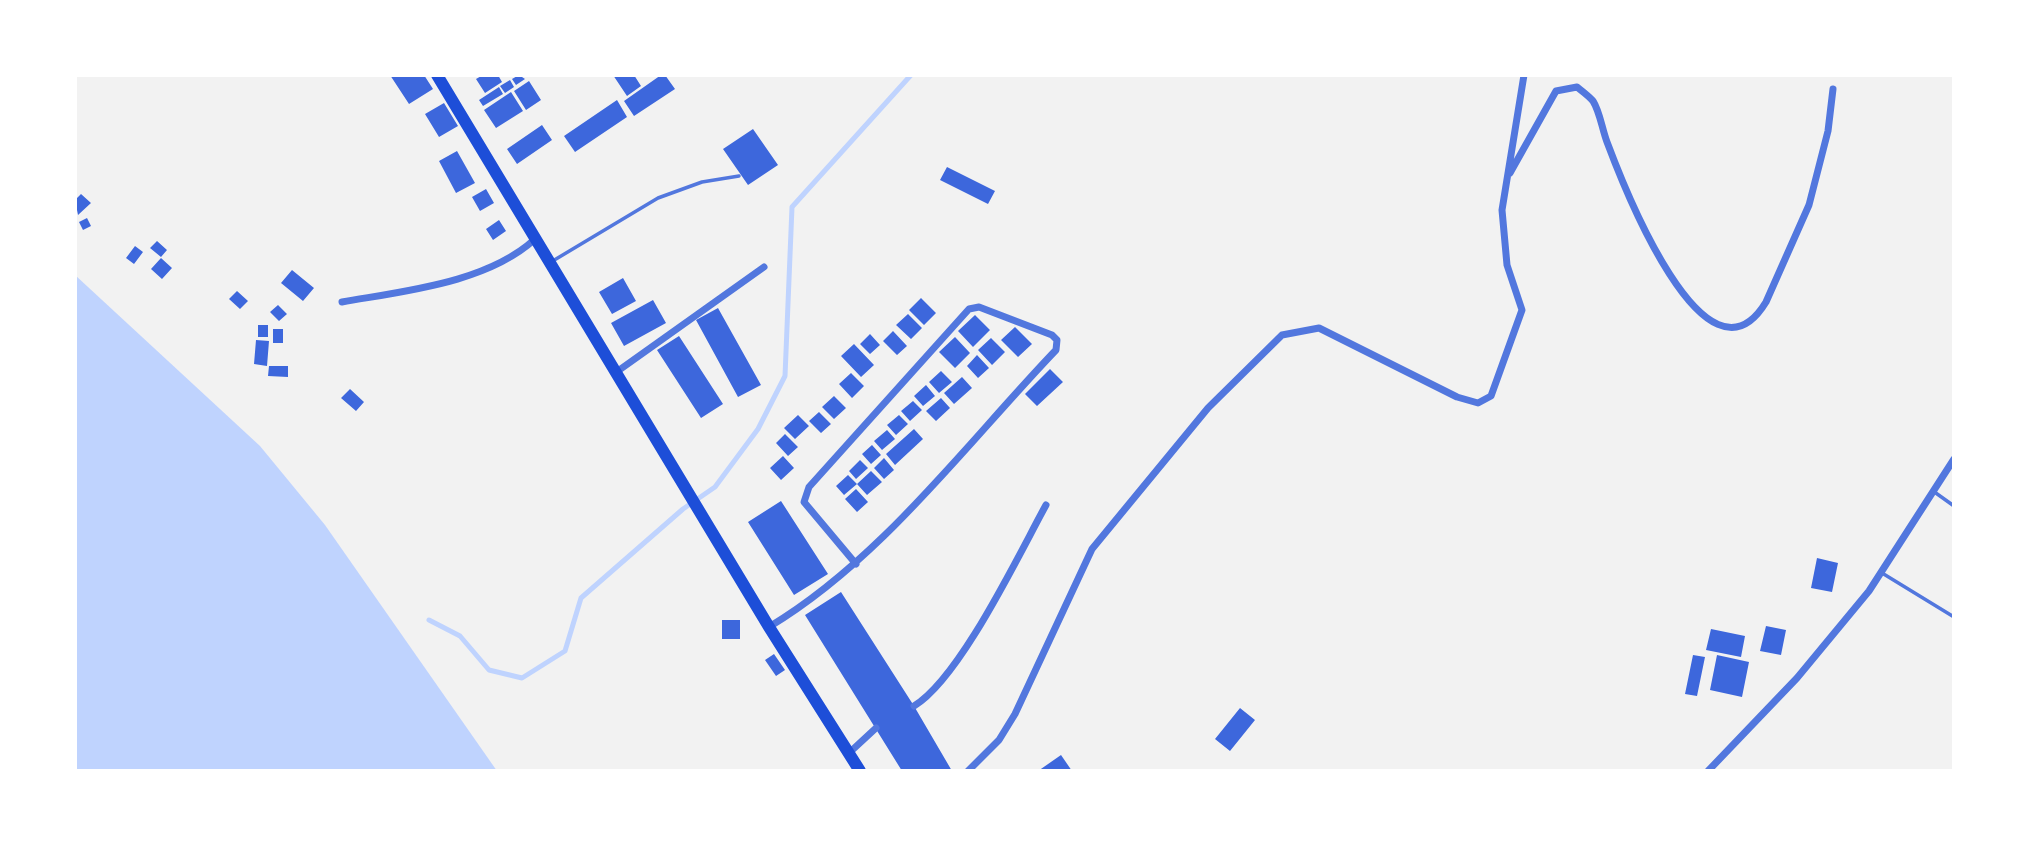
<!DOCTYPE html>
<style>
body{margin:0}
#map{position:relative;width:2029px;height:846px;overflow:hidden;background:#f2f2f2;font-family:Montserrat,sans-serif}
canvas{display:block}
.frame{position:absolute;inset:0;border:77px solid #fff;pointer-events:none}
</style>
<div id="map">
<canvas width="2029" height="846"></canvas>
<div class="frame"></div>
</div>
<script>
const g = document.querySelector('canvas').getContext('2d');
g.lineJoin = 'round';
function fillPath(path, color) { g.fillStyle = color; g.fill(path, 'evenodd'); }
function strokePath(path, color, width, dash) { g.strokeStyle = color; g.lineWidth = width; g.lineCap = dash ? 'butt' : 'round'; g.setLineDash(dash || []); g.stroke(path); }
fillPath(new Path2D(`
 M75 275 260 446 325 525 497 771H75Z`), '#bfd3fe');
strokePath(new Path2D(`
 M429 620 460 636 489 670 522 678 565 651 581 598 683 509 715 487 758 429 785 376 792 207 911 75`), '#bfd3fe', 5);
fillPath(new Path2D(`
 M390 75H424L433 89 409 104Z
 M483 75H498L502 82 485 93 476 79Z
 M519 75 525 79 516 85 512 79Z
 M613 75H634L641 86 627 96Z
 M661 75H665L675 89 634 116 624 101Z
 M510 80 514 87 505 93 500 86Z
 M529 81 541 100 526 110 514 91Z
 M499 87 503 94 483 106 479 100Z
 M511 92 523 111 496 128 484 110Z
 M617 100 627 117 575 152 564 136Z
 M444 103 458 126 439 137 425 114Z
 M542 125 552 140 517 164 507 149Z
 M753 129 778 165 748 185 723 149Z
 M457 151 475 183 456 193 439 161Z
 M947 167 995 191 988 204 940 180Z
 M486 189 494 203 480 211 472 197Z
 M81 194 91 203 78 215 75 200Z
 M87 218 91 226 83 230 79 222Z
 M499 220 506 231 493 240 486 229Z
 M157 241 167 250 161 257 150 248Z
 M135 246 143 252 134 264 126 258Z
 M161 258 172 268 162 279 151 269Z
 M292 270 314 288 303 301 281 283Z
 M623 278 636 301 612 314 599 292Z
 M237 291 248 301 240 309 229 299Z
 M921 298 936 313 924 325 909 310Z
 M653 300 666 323 624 346 611 323Z
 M278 305 287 314 279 321 270 312Z
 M718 308 761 385 738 397 696 320Z
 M908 314 922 328 911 339 896 325Z
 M975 315 990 330 973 347 958 331Z
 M258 325H268V337H258Z
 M1015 327 1032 344 1018 357 1001 340Z
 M273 329H283V343H273Z
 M893 331 907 346 897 355 883 341Z
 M870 334 880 345 870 354 860 344Z
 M679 336 723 404 701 418 657 350Z
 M955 337 970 353 955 368 939 352Z
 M991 338 1005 352 992 365 978 350Z
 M256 340 269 341 267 366 254 364Z
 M854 344 874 365 861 377 841 356Z
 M977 355 989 368 978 378 967 366Z
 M269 366H288V377L268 376Z
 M1050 369 1063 382 1037 406 1025 394Z
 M941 371 952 382 939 393 929 382Z
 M851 373 864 386 852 398 839 384Z
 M962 377 972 388 954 404 944 393Z
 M926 385 935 396 923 406 914 396Z
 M350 389 364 402 356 411 341 398Z
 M834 396 846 408 834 419 822 407Z
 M941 398 950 408 936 421 926 411Z
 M913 401 922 410 910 421 901 411Z
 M819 412 831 424 821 433 809 421Z
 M798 415 809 426 795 439 784 428Z
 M899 415 908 424 896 435 887 425Z
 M914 429 923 439 895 465 886 454Z
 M887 430 895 439 882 450 874 441Z
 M785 434 798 447 788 456 776 443Z
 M872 445 881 455 871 464 862 454Z
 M783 456 794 468 781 480 770 468Z
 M884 458 894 470 884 479 874 468Z
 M860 460 868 468 856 479 849 471Z
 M871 471 882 482 867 495 857 484Z
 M848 475 857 484 844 495 836 486Z
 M856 489 868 502 857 512 845 499Z
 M781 501 828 574 794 595 748 522Z
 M1817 558 1838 563 1832 592 1811 588Z
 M841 592 914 706 952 771H902L805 615Z
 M722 620H740V639H722Z
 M1766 626 1786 630 1781 655 1760 651Z
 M1711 629 1745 636 1741 657 1706 650Z
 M774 654 785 670 776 676 765 660Z
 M1693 655 1705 657 1697 696 1685 694Z
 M1717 655 1749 662 1742 697 1710 690Z
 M1240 708 1255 720 1230 751 1215 739Z
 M1061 755 1072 771H1038Z`), '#3d67dc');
strokePath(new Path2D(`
 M551 262 658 198 702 182 739 176
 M1933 491 1954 506
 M1882 573 1954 617`), '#5277de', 3.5);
strokePath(new Path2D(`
 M1510 173 1556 91 1577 87C1582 91 1589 96 1593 101 1600 112 1602 129 1607 142 1622 182 1706 401 1766 302L1809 205 1828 131 1833 89
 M342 302C404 291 487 283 535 239
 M615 373 764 267
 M769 627C881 560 966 444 1056 350L1057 340 1052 335 979 307 969 309 809 487 804 502 856 564
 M914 706C960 678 1018 556 1046 505
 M849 753 876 728
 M968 771 999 740 1015 714 1092 549 1208 408 1282 335 1319 328 1457 397 1478 403 1491 396 1522 310 1507 265 1502 210 1524 75
 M1708 771 1797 678 1869 591 1954 459`), '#5277de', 7);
strokePath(new Path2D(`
 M437 75 769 627 860 771`), '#1d4ed8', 12);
</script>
